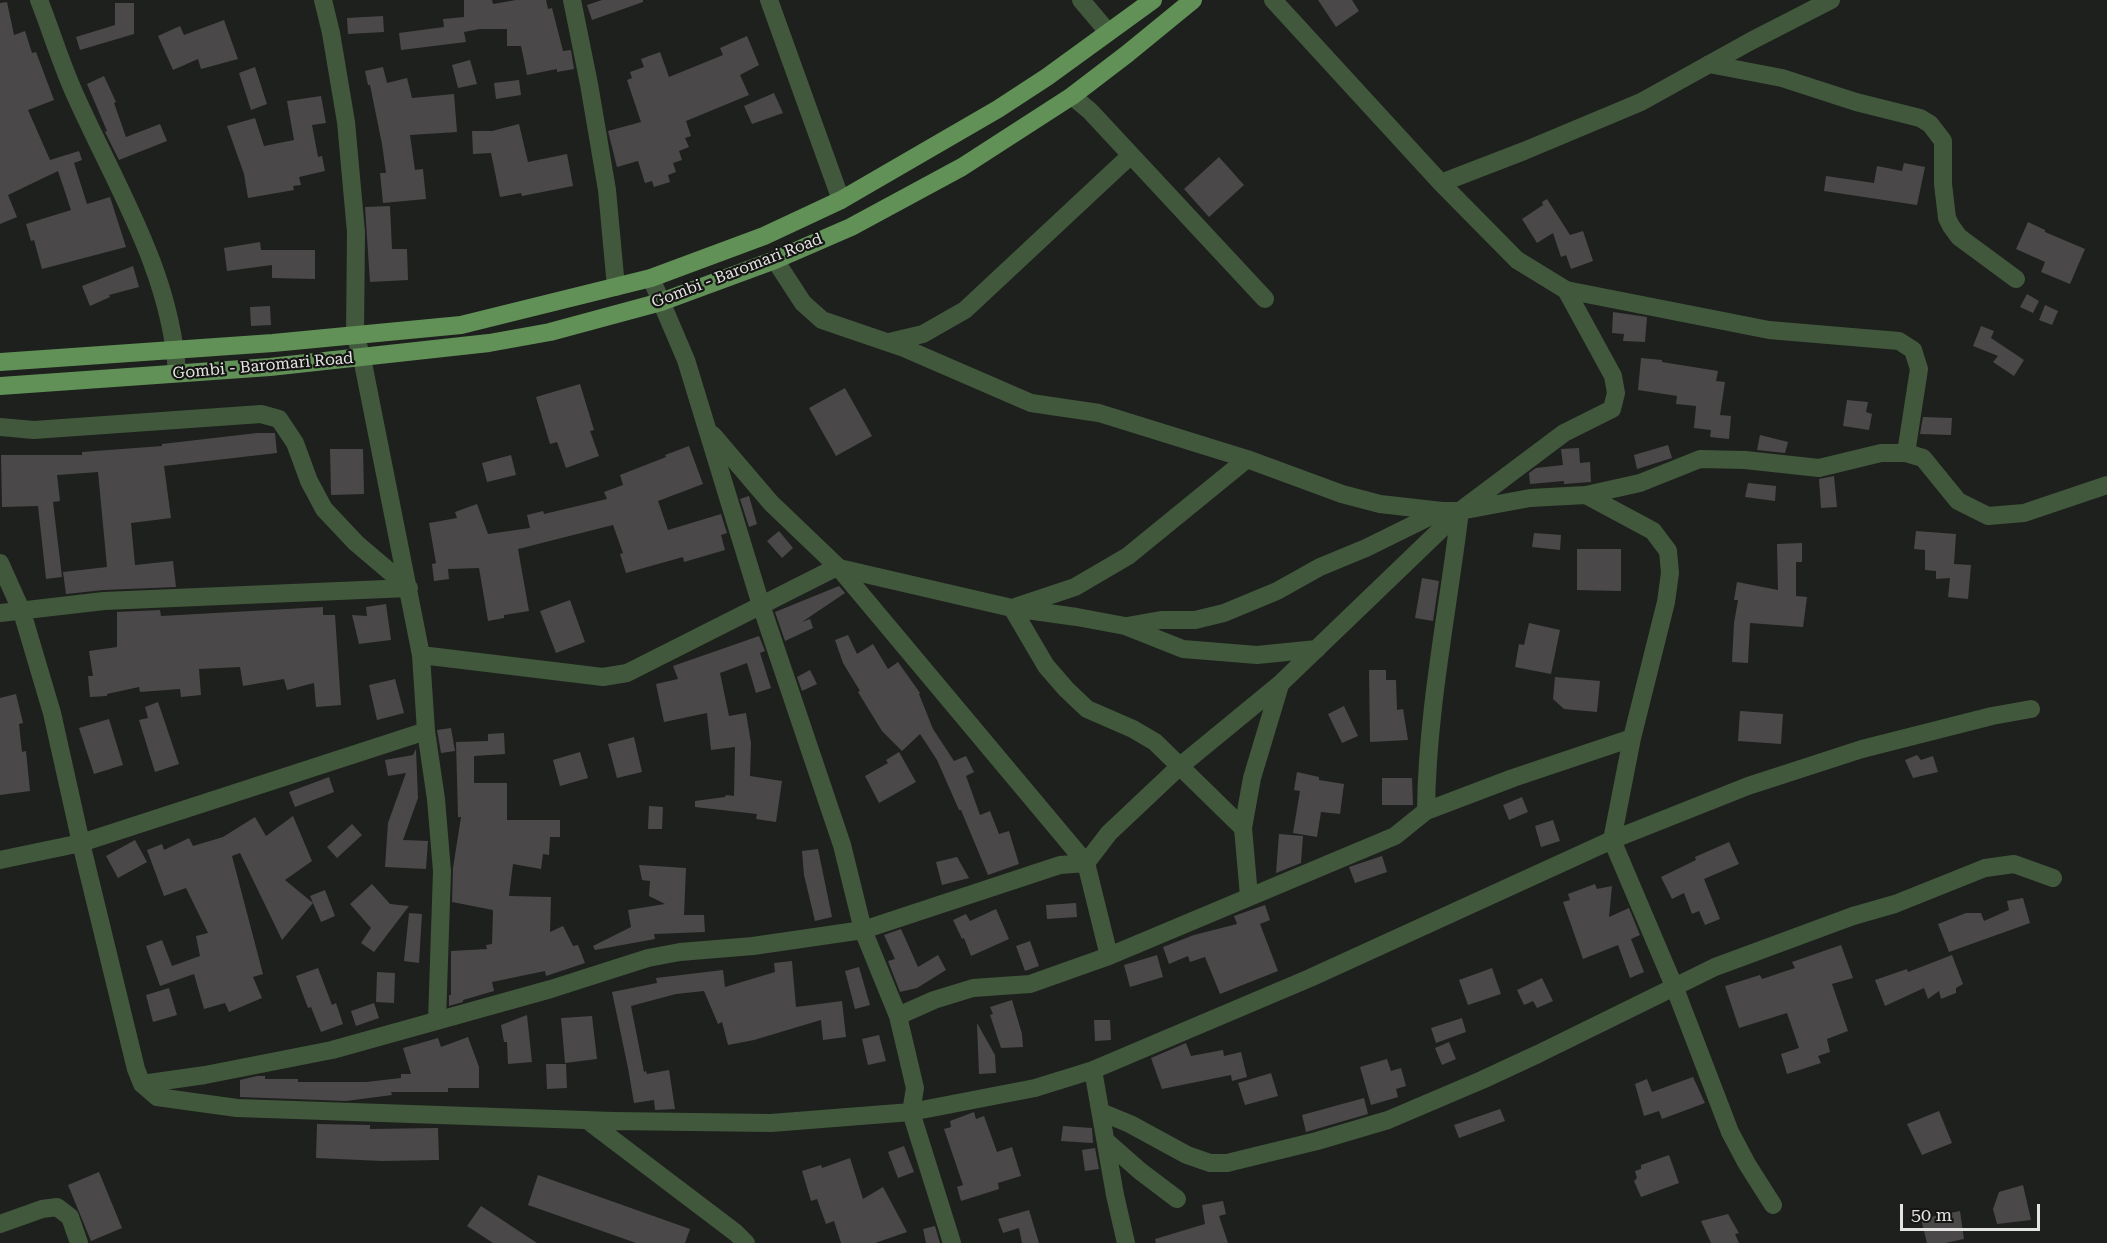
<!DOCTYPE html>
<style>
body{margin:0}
#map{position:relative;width:2107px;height:1243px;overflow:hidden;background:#1e201d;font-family:"Roboto Serif",serif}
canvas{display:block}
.scale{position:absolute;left:1900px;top:1204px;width:140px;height:27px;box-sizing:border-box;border:3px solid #e4e5e3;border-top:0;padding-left:8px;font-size:18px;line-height:21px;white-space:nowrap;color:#e4e5e3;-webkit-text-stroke:4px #151614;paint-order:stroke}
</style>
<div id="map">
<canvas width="2107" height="1243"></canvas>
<div class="scale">50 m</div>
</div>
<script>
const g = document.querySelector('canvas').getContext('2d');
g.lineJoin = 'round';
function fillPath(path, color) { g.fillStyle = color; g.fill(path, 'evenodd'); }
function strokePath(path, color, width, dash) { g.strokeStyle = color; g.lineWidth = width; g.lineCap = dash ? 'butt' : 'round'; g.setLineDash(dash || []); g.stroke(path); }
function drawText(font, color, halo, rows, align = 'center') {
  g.font = font + ' "Roboto Serif",serif'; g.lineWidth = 4.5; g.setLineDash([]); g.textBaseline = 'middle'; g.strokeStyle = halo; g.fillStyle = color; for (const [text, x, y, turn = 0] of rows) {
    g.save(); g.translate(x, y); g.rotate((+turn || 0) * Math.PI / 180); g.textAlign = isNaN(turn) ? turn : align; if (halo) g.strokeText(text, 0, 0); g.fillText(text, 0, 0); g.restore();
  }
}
fillPath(new Path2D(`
 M464 0H492L493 4 516 0H546L548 9 552 8 563 51 571 50 574 69 557 72V69L527 75 521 46H507V29H480L464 32 466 42 401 50 399 33 444 27 443 19 464 17Z
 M602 0H643V2L592 20 587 5Z
 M1318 0H1352L1359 11 1336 27Z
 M7 2 14 35 25 31 32 53 36 52 54 100 28 110 50 160 79 151 82 160 74 163 87 204 110 197 126 247 42 269 34 240 31 241 26 224 71 210 58 171 8 195 17 217 0 224V3Z
 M115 3H134V34L80 50 76 37 115 25Z
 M383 16 384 32 348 34 347 18Z
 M224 20 238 59 201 69 198 59 173 70 158 36 180 26 184 35Z
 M747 36 759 65 740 75 749 95 686 121 691 136 685 138 689 147 679 151 682 160 673 163 676 172 668 175 670 182 654 187 652 181 645 183 638 161 617 167 608 131 641 122 627 80 632 78 630 72 644 67 641 59 660 52 669 77 723 55 720 48Z
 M470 60 477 84 458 88 452 65Z
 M255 67 267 104 251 110 239 73Z
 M383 67 387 83 407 78 412 98 454 94 457 132 410 135 415 170 423 169 426 199 383 203 380 173H386L382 144 370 85H368L365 71Z
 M104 76 116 102 114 103 126 137 160 124 167 141 119 160 105 132 107 131 87 84Z
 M519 80 521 95 496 99 494 83Z
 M774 93 783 113 752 124 744 106Z
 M321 96 326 123 312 125 318 157 322 156 325 171 299 177 301 185 293 186 294 190 248 198 244 174 227 126 255 118 264 146 294 140 287 101Z
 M519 124 528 162 567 154 573 186 522 196 521 193 500 197 491 153 473 154 472 131H492Z
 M1219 157 1244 185 1209 217 1184 189Z
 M1904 163 1925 167 1917 205 1824 191 1826 176 1874 183 1877 166 1902 171Z
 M1547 199 1570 235 1583 231 1593 261 1571 269 1566 255 1561 257 1553 233 1537 243 1522 219 1543 205 1542 202Z
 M390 206 392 249H407L408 280 370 282 365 207Z
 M2028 222 2045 230V232L2085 249 2070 284 2041 272 2045 262 2016 249Z
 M260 242 261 250H315V279L272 278V265L227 271 224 248Z
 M133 266 139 287 109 295 110 297 90 306 82 286Z
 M2027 294 2039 301 2033 313 2020 307Z
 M2045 305 2058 311 2052 325 2039 320Z
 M270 306 271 325 251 326 250 307Z
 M1613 312 1647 317 1645 342 1623 341 1624 334 1612 333Z
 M1981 326 1994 331 1991 338 2024 360 2014 376 1993 362 1998 356 1973 346Z
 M1641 358 1662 360V362L1718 371 1716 381 1725 382 1720 415 1731 416 1729 439 1710 437 1711 430 1694 428 1696 406 1676 404 1677 396 1638 390Z
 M580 384 594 430 590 431 599 456 566 468 557 442 550 444 536 397Z
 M845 388 872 436 836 456 809 408Z
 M1847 400 1868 402 1866 412 1872 414 1869 430 1843 426Z
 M1923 417 1952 418 1951 435 1920 434Z
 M257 433H275L277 453 164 466 171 518 131 523 135 565 173 561 176 587 104 590 66 594 63 572 107 567 98 472 57 475 60 501 53 502 62 577 46 579 38 506 2 507 1 455H82V452L162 446V444Z
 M1760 435 1788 442 1785 453 1757 450Z
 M1668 445 1672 458 1637 469 1634 455Z
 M689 446 703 484 658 501 668 530 721 514 727 533 721 535 725 550 684 562 683 557 626 573 620 554 623 553 613 525 518 549 529 611 504 615V618L488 621 479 568 448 569 449 579 434 581 432 564 436 563 429 523 457 518 455 512 477 504 488 534 530 528 527 515 543 511 544 514 607 499 604 492 623 485 620 475 666 457 665 455Z
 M1579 448 1580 463 1590 462 1591 482 1564 484V481L1530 484 1529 473 1536 468 1563 465 1561 449Z
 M330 449H363L364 494 331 495Z
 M511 455 516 475 487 482 482 463Z
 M1834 476 1837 507 1821 508 1819 479Z
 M1748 483 1776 486 1775 501 1745 497Z
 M749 496 757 524 749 527 740 499Z
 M779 531 793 548 782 558 767 541Z
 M1916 531 1956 534 1954 564 1971 565 1968 599 1948 597 1950 578 1936 579V571L1925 570V550L1914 549Z
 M1534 533 1561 535 1560 550 1532 547Z
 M1802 543V562H1796V596L1807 597 1803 627 1750 623 1748 663 1732 662 1734 623 1738 600H1734L1737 582 1778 590 1777 544Z
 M1577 549H1621V591L1577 590Z
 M1422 578 1439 581 1433 621 1415 618Z
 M839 586 845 593 802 622 810 619 813 628 785 641 775 612Z
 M570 600 585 642 556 653 540 611Z
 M386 604 391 640 359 644 352 615 367 616 366 607Z
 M323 607V615H335L341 705 316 707 314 683 287 690 284 679 243 686 240 667 199 669 201 695 181 697 180 689 140 692 139 687 107 694V696L90 697 88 676H93L89 651 117 647V612L160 610 161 616Z
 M1529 623 1560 630 1551 674 1515 667 1519 644 1524 645Z
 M848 635 857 654 873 644 888 669 898 662 920 693 919 694 933 729 954 761 966 756 974 772 966 776 980 815 990 811 999 834 1009 831 1019 864 988 875 961 810H959L937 760 920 734 902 751 882 731 858 692 860 691 843 663 835 640Z
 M759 636 765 651 760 653 771 688 756 693 747 663 720 673 729 716 746 713 751 743 750 776 782 781 776 822 756 819 757 814 695 807V801L725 797 726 795 734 796 735 747 711 750 707 713 664 722 656 684 678 679 673 666Z
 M810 670 817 684 802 691 797 677Z
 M1369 670H1386V680H1396L1397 710 1403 709 1408 740 1370 742Z
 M1555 677 1600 681 1597 712 1564 709 1553 699Z
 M395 679 404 713 377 720 369 685Z
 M16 694 23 723 19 724 22 752 26 751 30 791 0 795V698Z
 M158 702 179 764 155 772 139 720 148 718 145 707Z
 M1344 706 1358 736 1342 743 1328 714Z
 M1740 711 1783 714 1781 744 1738 741Z
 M109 719 123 765 94 774 79 728Z
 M451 728 455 751 441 753 437 730Z
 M504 733 505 754 474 756V783H507V820H560V837H550L549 855 543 854 541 869 513 864 509 896 551 897 550 932 563 926 573 946 578 945 585 963 546 976 545 971 492 982 494 991 463 1000V1002L449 1006V995H451V951L487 949 486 945 492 944 493 910 452 902 453 868 461 817H458L456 742 488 741V734Z
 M634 737 642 772 617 778 608 744Z
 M416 749 418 798 403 840 428 841 426 869 385 867 388 823 406 773 388 776 385 760 413 755Z
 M580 752 588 778 560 786 553 760Z
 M899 752 916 782 879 803 865 776 888 763 886 760Z
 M1917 755 1921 760 1933 756 1938 772 1913 778 1905 760Z
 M1297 772 1319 777V780L1344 784 1340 814 1321 812 1317 837 1293 833 1300 791 1294 790Z
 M329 777 334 792 295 807 289 792Z
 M1382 778H1412L1413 805H1382Z
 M1522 797 1528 812 1509 820 1503 805Z
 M649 806 663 807 662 829H648Z
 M293 816 312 861 285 880 313 903 310 896 325 890 335 916 321 922 313 903 282 940 240 853 232 856 263 974 253 977 262 998 229 1012 225 1003 204 1009 194 974 160 986 146 946 162 940 172 966 200 956 196 936 208 933 186 888 164 896 147 850 162 844 164 850 189 838 193 846 223 837 255 817 266 836Z
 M1553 820 1560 841 1541 847 1535 826Z
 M352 824 362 835 337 858 327 847Z
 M1279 834 1303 836 1301 863 1276 873Z
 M135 840 147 862 118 878 106 856Z
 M1729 842 1739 864 1704 879 1720 919 1705 925 1699 911 1692 914 1684 893 1672 899 1661 877 1696 860 1695 857Z
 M818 849 832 917 815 921 804 875 802 851Z
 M1382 856 1387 872 1355 883 1349 867Z
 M957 857 969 878 942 885 936 862Z
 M639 865 686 868 684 915H704L705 932 654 934 655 939 595 950 593 946 631 927 628 910 665 904 649 896 650 881 642 880Z
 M372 884 390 904 409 906 374 952 361 943 371 928 350 904Z
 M1595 884 1597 889 1612 886 1609 917 1629 908 1640 935 1631 939 1644 972 1630 978 1618 945 1583 959 1563 902 1570 900 1568 894Z
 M2023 898 2030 923 1949 952 1938 924 1966 913H1981L1984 921 2009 910 2007 901Z
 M1076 903 1077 917 1047 919 1046 905Z
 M1265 905 1270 920 1260 924 1278 971 1220 994 1205 957 1190 962 1188 956 1169 964 1163 947 1194 935 1237 924 1234 916Z
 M996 909 1009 939 971 956 964 938 962 939 953 920 966 914 970 921Z
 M409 913 422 914 419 963 404 961Z
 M901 929 918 967 938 955 946 970 917 988 900 992 888 961 895 959 884 935Z
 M1030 941 1039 966 1025 971 1016 946Z
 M1841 945 1853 978 1832 984 1848 1031 1827 1039 1830 1052 1818 1056 1821 1063 1787 1074 1781 1054 1799 1048 1787 1013 1739 1028 1725 986 1760 975 1762 979 1795 968 1792 962Z
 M1157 955 1163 977 1130 987 1124 965Z
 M1952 955 1963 984 1956 988V993L1941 999 1939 991 1928 999 1924 988 1885 1006 1875 980 1907 969 1908 972Z
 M792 961 796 1007 842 1001 846 1037 823 1040 821 1020 754 1040 728 1045 722 1022 718 1024 704 991 676 994 631 1006 644 1072 646 1071 647 1074 669 1070 675 1109 655 1110 654 1100 634 1103 628 1068 612 992 657 983 656 978 723 970 725 987 775 972 774 963Z
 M859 967 870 1005 855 1009 845 971Z
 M318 968 332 1005 336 1003 343 1024 321 1032 311 1007 308 1008 296 976Z
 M1492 968 1501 994 1468 1005 1459 980Z
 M377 972 395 973 394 1003 376 1002Z
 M1542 978 1553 1001 1537 1008 1533 1001 1524 1005 1517 990Z
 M169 988 177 1015 153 1022 146 995Z
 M1012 1000 1022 1034 1023 1047 1001 1048 990 1015 993 1014 990 1007Z
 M374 1003 379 1018 356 1026 351 1011Z
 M527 1015 532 1062 508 1064 507 1042H504L501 1025Z
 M592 1016 597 1059 565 1063 561 1018Z
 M1462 1018 1466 1032 1436 1043 1431 1028Z
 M1094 1020H1110L1111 1040 1095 1041Z
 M977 1023 995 1055 996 1073 979 1074Z
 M879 1035 886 1061 868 1065 862 1039Z
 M468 1037 479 1067V1088H448V1092H391L392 1095 346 1101 240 1097V1080L257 1076H265V1079H298V1082H366L401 1078V1074H411L403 1048 438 1038 441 1047Z
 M1449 1042 1456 1059 1442 1065 1435 1048Z
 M1186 1043 1191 1056 1223 1050 1224 1056 1241 1052 1247 1077 1232 1081 1231 1075 1162 1089 1151 1058Z
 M1387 1059 1391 1071 1401 1068 1406 1086 1396 1089 1398 1097 1371 1105 1360 1067Z
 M546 1064H566L567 1088 547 1089Z
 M1271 1073 1278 1096 1245 1105 1238 1083Z
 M1693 1077 1705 1103 1662 1119 1659 1111 1644 1116 1635 1084 1647 1079 1652 1092Z
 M1364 1098 1368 1114 1306 1132 1302 1115Z
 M1500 1109 1505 1121 1459 1138 1454 1125Z
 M1939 1111 1952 1143 1922 1155 1907 1124Z
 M974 1112 976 1119 984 1116 997 1152 1012 1147 1021 1176 998 1183 999 1189 961 1201 957 1187 963 1185 944 1129 951 1127 950 1121Z
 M317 1124 370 1125V1129L438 1128 439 1160 382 1161 316 1158Z
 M1063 1126 1092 1128 1093 1143 1061 1141Z
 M904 1146 914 1172 898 1178 888 1152Z
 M1095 1148 1099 1169 1085 1171 1082 1150Z
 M1669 1155 1679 1183 1641 1197 1634 1181 1637 1178 1635 1171 1641 1169V1165Z
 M850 1158 863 1199 883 1187 907 1232 875 1243H841L834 1221 826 1224 817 1199 811 1201 802 1171 821 1165 822 1168Z
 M99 1172 122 1228 91 1241 68 1185Z
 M538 1175 690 1229 685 1243H636L528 1205Z
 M2023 1185 2031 1220 1997 1224 1993 1209 1999 1192Z
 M1223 1201 1226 1214 1219 1216 1228 1243H1156L1155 1239 1205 1224 1202 1205Z
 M481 1206 537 1243H493L467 1226Z
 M1029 1210 1039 1243H1022L1019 1228 1003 1233 998 1219Z
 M1960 1211 1964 1239 1945 1243H1927L1921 1219Z
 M1728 1214 1739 1233 1735 1234 1739 1243H1711L1701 1221Z
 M935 1226 940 1243H926L923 1229Z`), '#4b484a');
strokePath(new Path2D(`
 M39 0C52 33 62 67 77 99 117 188 171 273 177 373
 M323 0 331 33 346 122 356 232 355 335 362 358 421 655 426 731 436 799 442 871 437 1021
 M572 0 589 84 607 190 616 287
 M769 0 841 200
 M1081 0 1108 32
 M1273 0 1441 183 1517 260 1566 290 1769 330 1899 341 1913 350 1919 369 1906 453
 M1709 64 1782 78 1856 102 1920 118 1930 124 1943 141V184L1947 218 1951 226 1959 237 2016 279
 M1072 96 1090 111 1265 299
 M1441 183 1524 151 1641 102 1751 41 1831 0
 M775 260 803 303 822 320 904 348 1031 403 1099 413 1247 459 1342 494 1380 504 1442 511H1460L1530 498 1586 495 1640 483 1700 459 1745 460 1819 468 1881 453H1906L1923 458 1958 501 1988 516 2024 513 2107 485
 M651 278 686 360 761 605 842 845 863 930 898 1016 915 1088 911 1112 952 1243
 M889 342 923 334 965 310 1131 155
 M0 427 34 430 261 414 279 419 295 443 309 481 324 509 356 543 409 588
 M713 435 771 503 839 568 1086 863 1109 956
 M1247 459 1128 556 1075 587 1012 608 1046 666 1066 689 1087 709 1133 729 1155 742 1243 828 1249 896
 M1586 495 1653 531 1668 551 1670 573 1666 602 1632 738 1612 840 1674 986 1730 1132 1747 1164 1773 1205
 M0 563 22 612 52 713 81 843 136 1069 142 1084 157 1097 237 1108 613 1121 771 1123 911 1112 1035 1088 1093 1070 1310 978 1612 840 1748 786 1862 749 1992 716 2031 709
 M0 613 104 601 409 588
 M1127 626 1161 620H1195L1224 613 1277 591 1320 567 1366 548 1441 511
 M421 655 603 677 627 673 833 569 839 568 1012 608 1077 617 1125 626 1183 649 1257 655 1317 649
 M1426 811C1427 710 1448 611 1460 511
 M1243 828 1252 778 1280 685
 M0 860 81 843 426 731
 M898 1016 934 1000 973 988 1030 984 1109 956 1395 836 1426 811 1513 778 1632 738
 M1093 1070 1115 1195 1126 1243
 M142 1084 205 1075 332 1050 551 989 648 958 680 952 753 946 863 930 1060 865 1086 863 1109 833 1179 767 1280 684 1460 511 1564 433 1612 409 1616 393 1613 376 1566 290
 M1101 1112 1130 1124 1187 1155 1210 1163H1227L1317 1141 1388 1120 1482 1080 1538 1054 1715 967 1853 916 1895 904 1985 868 2014 864 2053 878
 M587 1120 736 1233 746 1243
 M1106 1141 1140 1171 1177 1199
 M0 1224 42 1209 57 1207 70 1217 79 1243`), '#41583c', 18);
strokePath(new Path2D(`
 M0 362 273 343 461 325 651 278 764 236 841 200 998 109 1047 77 1153 0
 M0 386 270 367 489 343 550 332 661 302 775 260 851 227 962 167 1072 96 1127 54 1193 0`), '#619157', 18);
drawText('16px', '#e4e5e3', '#151614', [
 ["Gombi - Baromari Road",737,271,-21],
 ["Gombi - Baromari Road",263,366,-5]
]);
</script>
